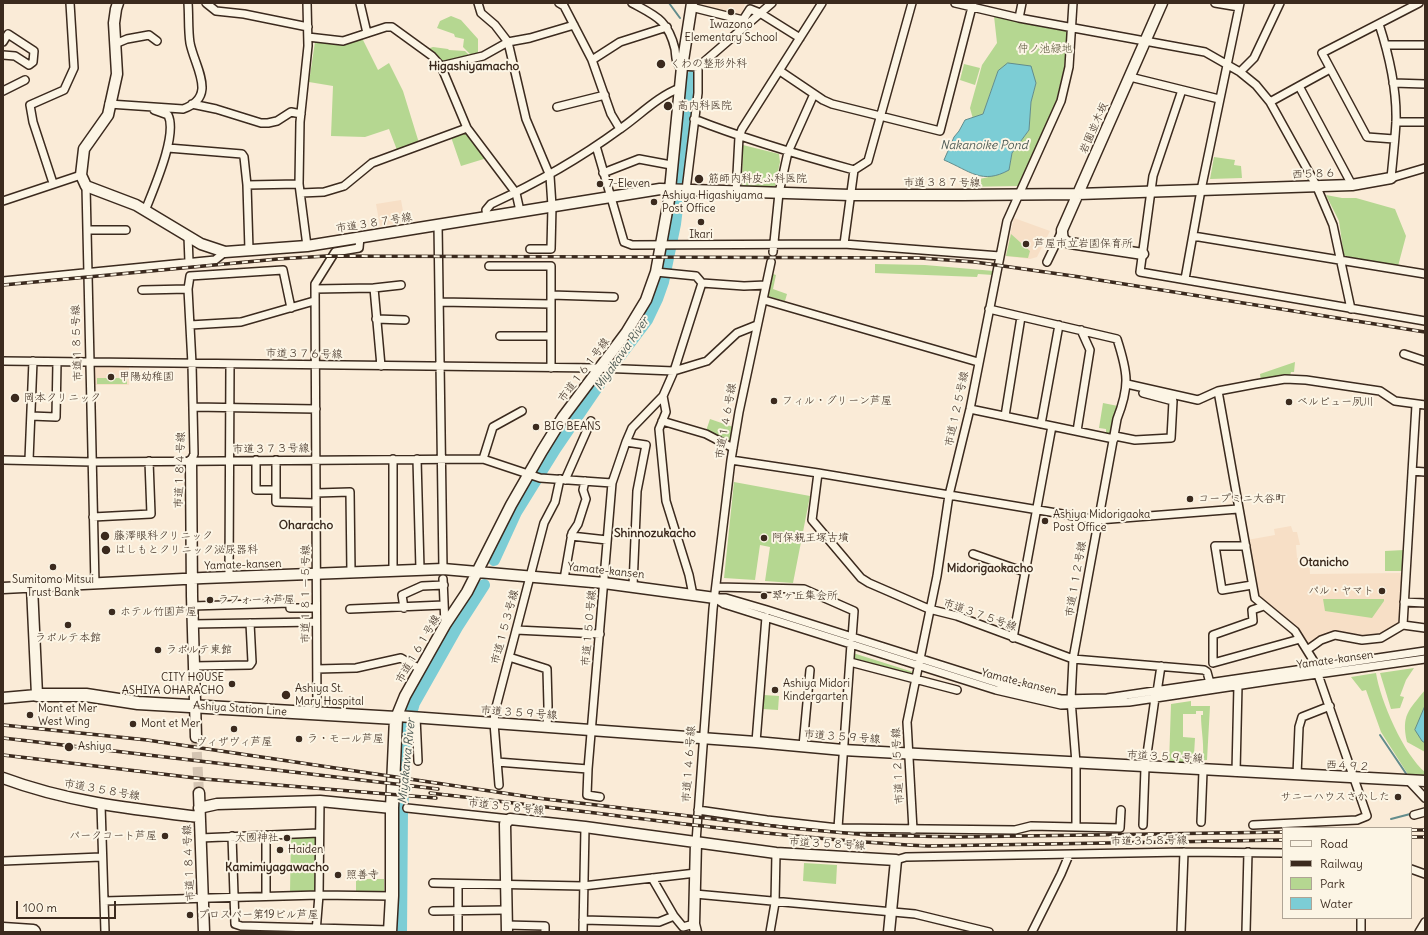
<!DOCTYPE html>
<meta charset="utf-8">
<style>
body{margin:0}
#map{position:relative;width:1428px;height:935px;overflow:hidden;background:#faebd7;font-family:Delius,sans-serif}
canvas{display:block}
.frame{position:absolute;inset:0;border:4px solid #3b2a1e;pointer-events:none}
.legend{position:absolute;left:1282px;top:827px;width:130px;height:92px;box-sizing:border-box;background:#fcf5e5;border:1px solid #afa495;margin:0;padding:5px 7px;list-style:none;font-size:12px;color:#3b2a1e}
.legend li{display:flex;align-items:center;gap:8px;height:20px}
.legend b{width:20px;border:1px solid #afa495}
.scale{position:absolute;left:16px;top:901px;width:100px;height:18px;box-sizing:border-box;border:2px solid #3b2a1e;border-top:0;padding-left:5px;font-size:12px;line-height:14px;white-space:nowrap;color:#3b2a1e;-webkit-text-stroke:3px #fcf5e5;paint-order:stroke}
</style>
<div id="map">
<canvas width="1428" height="935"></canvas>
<div class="frame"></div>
<ul class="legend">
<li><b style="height:5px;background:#fcf5e5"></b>Road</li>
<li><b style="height:5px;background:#3b2a1e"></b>Railway</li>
<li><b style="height:11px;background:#b5d791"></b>Park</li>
<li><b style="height:11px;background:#7ccdd5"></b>Water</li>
</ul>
<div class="scale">100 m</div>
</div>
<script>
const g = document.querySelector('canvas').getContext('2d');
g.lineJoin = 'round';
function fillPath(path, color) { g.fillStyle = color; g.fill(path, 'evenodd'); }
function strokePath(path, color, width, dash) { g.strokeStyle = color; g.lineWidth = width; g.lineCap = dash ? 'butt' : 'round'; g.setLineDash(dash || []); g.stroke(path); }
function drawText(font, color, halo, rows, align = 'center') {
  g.font = font + ' Delius,"Klee One",sans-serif'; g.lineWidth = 4; g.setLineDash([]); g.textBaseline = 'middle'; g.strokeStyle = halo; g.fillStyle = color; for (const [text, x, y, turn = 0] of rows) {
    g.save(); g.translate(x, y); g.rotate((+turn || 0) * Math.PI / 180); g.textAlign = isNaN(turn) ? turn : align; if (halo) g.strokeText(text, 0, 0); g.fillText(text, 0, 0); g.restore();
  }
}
fillPath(new Path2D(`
 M700 3H745L741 17 699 6Z
 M401 200 405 222 380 226 376 204Z
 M1014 218 1050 231 1037 257 1030 259 1005 256Z
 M129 366V385H94V369L96 367Z
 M1291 526 1293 532H1297L1300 545H1296L1297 558 1309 557 1310 574 1402 573 1400 621 1397 625 1380 635 1362 637 1337 631 1327 633 1311 644 1307 643 1295 625 1257 596 1247 540 1275 535 1274 529Z`), '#f7dfc6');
fillPath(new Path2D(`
 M451 16 461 20 478 39V54H470L463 47 464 39 455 37 454 34 437 28 440 21Z
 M994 16 1066 31 1068 34 1064 68 1056 101 1018 186 961 187V184C977 178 994 178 1009 170L1012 153 1029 130 1031 102 1036 83 998 71 983 114 973 119 970 108 982 65 997 43Z
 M362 38 378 70 389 63 403 91 419 143 397 150 389 129 365 137 331 136 333 86 309 82 315 42 336 44Z
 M433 47 448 49 449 50 465 51 470 56 442 63 427 49Z
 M964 64 980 68 975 85 960 80Z
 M467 132 487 158 461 166 451 137Z
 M743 145 779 154 780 162 775 186H742Z
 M1214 157 1235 160 1234 165 1241 166 1242 178 1210 179Z
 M1326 195 1342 198H1356L1395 209 1406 236 1398 266 1344 256 1339 221Z
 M1011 234 1030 251 1028 258 1006 256Z
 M875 264 925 265 994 271 993 275 978 274 977 277 875 273Z
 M773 274 776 275 773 289 787 294 785 301 768 296Z
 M1295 362 1294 372H1291L1290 376 1261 381 1260 374Z
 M97 378H127V384H97Z
 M1103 403 1118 406 1112 434 1106 433V429L1099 428Z
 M710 419 733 427 731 443 706 431Z
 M734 482 810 496 793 583 765 581 770 547 760 545 755 580 724 578Z
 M1404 550V571H1385V551Z
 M1323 599H1384V601L1372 618 1325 611Z
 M853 653 913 672 912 675 856 661Z
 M1414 668 1406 680 1400 696 1404 697 1400 708 1391 709 1380 673Z
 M1376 673C1380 700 1404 755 1425 772V778L1409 776 1381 732 1366 690 1362 691 1351 677Z
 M1425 690V752L1407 742C1401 715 1409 710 1425 690Z
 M764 695 779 696 778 710 763 709Z
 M1191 701V706H1210L1207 760 1198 761V766L1169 764 1171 704ZM1196 711H1203V715H1201C1201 729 1204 742 1203 756L1194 755 1195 738 1183 737V714H1196Z
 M291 836H313L317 839 315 888 313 892H290Z
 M804 863 837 865 836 884 803 881Z
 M356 879H384V894L356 893Z`), '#b5d791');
const water = new Path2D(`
 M1008 63 1031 66 1036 83 1031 102 1029 130 1012 153 1009 170C982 185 970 171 944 160L954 137 959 131 965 120 983 114 998 71Z
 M1425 706V743L1422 741 1415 730Z`);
fillPath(water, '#7ccdd5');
strokePath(water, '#628c8c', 1);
strokePath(new Path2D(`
 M669 3 680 18
 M1380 735 1407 775
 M1391 819 1414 813`), '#628c8c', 2);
strokePath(new Path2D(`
 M494 560 516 512 555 449 604 377 647 320 657 299 663 282 675 224 693 76
 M401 932 402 810 407 728 414 703 457 627 484 585`), '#7ccdd5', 12);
strokePath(new Path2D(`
 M196 737 199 793`), '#d4c4b2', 10, [10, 5]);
const street = new Path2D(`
 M206 3 216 11 244 14 308 27
 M307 3 308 46 300 122 299 184 307 246
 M360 3 367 33
 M478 3 481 13 495 25 508 42 526 119 550 176 552 206 551 249H530
 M559 3 564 6 592 60 611 114 620 129
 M632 3C656 16 668 20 675 49 676 55 675 61 679 66L698 67 772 3
 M955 3 1019 18 1205 52 1240 72 1256 85 1270 102 1316 185 1333 225 1351 309
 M1215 3 1239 7
 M691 7 743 20 750 9 760 13 800 38
 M1019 18 1022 3
 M1379 24C1389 55 1397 90 1396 122 1395 140 1393 159 1391 178L1425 168
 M308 37 343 41 386 27H392L432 56 441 66 467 128 516 193 520 211
 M3 42 8 34 34 51 33 62 29 65 15 56 3 55
 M115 44 127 39 149 35 157 41
 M1386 45H1425
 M592 60 620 42 667 27
 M441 66 483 56 508 42 530 38 574 25
 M780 71 823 100 832 104 940 131 973 3
 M1240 72 1254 58 1280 3
 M1130 77 1219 99
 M1393 83 1425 84
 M1299 86 1330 69
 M1182 90 1153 176 1140 272 1425 321
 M3 91 25 80
 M1270 102 1299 86 1352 185
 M109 104 183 109C218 97 195 68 190 43 188 30 189 16 188 3
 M192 104 216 109 261 123H268L277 121 291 112 301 114
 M557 107 605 95
 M694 119C747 140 799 155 854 170
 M1396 122H1425
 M1394 139 1367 137 1322 53 1419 3
 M596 146 624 242 632 245 844 244 1000 256
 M168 148 242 154 244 157 247 185 249 250
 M603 173 639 159 671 165
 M53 183 33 122 30 105 64 90 74 68 70 3
 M247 185 299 184
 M86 186 95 584
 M686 190 698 93V67
 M301 193 324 192 344 186 372 163 467 128
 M736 193 739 137 742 129 822 3
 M3 201 81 175
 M145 211C153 190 178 135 168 115L154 110 153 107
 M487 216 486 210 491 204C537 183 579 159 620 129 639 116 658 96 680 88
 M438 224 443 569
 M87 230H126
 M188 236 189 262
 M1193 236 1425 274
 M844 244 854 170 868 161 912 3
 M773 252 779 193 788 152 814 94
 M1047 262 1062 231
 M489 266H551V368
 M1185 279 1201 190 1240 3
 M3 281 215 260 225 252
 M702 283 744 286 766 285
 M374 288 401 285
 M315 289 374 288 381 366
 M142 290 188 289
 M551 295 614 297
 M764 300 978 362
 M440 302 551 304
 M989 309 1117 339C1128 373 1130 386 1117 419L1073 659 1071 700 1076 763V826
 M376 319 405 320
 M190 325 241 322 314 301
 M500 336H551
 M1404 354 1425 361
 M3 361 598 368 674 371 707 361 737 333 757 325
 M1127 384 1198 400 1218 391 1255 384 1285 379 1306 380 1380 391 1395 401 1425 405
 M1218 391 1255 598 1295 631 1313 660 1367 816 1357 820 1253 825
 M663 396 666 412 659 429 666 501 689 575 693 595
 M193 407 316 409
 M970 409 1114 439
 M31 416 56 417 57 362
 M1005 416 1021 317
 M662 421 706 434 733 448
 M1041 424 1059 325
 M1077 431 1090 350 1081 330
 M1115 436 1135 440 1171 438 1173 401 1143 393
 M626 442 646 445 637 491 633 586
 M393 459V570
 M417 459 420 569
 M483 459 493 427 522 411
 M3 460 92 462 483 459 540 478 612 483
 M29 460 33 361
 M256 460V490H276
 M276 460V502L316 503
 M731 460 818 473 1098 520 1238 509
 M191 461 194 454 192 364 188 289 190 276 283 270 291 308
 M1412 471 1425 472
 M818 473 812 520 861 578 869 583 929 609 957 616 1073 659 1204 670 1207 672 1210 683
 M565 480 591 421
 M316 493 350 492 351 572
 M93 517 151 514 149 461
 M571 536 607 540
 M1246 546H1215L1222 590 1252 585
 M973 554 1025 572
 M229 577 230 364
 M443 579 445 625
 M564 579 572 533 578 524 586 499 583 490 585 481
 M717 587 804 589 854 611 852 638
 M715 598 724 604 996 690 1061 705 1129 702 1275 680 1425 659
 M715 598H726L767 610 1026 692 1061 699 1107 698 1425 651
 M1404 602 1425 603
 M192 606 290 603V608H316
 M1264 606 1252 610 1253 621 1213 635V663L1300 639
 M404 608 402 595 422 586 444 585
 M350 609 444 605
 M192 624 316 622
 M1403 625 1416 405
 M516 630 600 634
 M1013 638 1052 426
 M1307 650 1321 640 1335 635 1362 640 1381 638 1403 625 1425 628
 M509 657 547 669 548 706 547 727
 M850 662 957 690
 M193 666 250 665 252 662 250 623
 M317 669 356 668 401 658 420 669
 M1157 692 1161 666
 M317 714 315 284 335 252 359 248 360 237
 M416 717 418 761
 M756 742 766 617
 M803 746 810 670
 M497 762 588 769
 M1236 772 1238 685
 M1297 775 1299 727 1302 717 1330 706
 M1409 781 1425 798
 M499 785 494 723 495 711 544 523 555 502 560 479
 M600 797 587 795 588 769 612 483 626 442 632 428 663 396 674 371 702 283 696 276 656 272
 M101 805 105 932
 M407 808 510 819
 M698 810 767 820 838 828 1015 830 1031 826 1120 828 1121 810
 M1414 815 1425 812
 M1201 822 1203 771
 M1143 825 1145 768 1155 698
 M838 828 851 644
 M913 830 907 722 937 576 949 495 970 409 1007 221 1061 101 1069 67 1073 3
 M266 835V896
 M232 836 235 924 241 926 390 930
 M200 838 319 833
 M696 842 713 609 731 460 739 412 771 262
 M896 860 906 857 1184 852 1283 853
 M3 861 101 857
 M1411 869 1425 874
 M652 878 674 916 683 927 694 924
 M433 883 583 886 696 873
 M458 884V932
 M695 894 915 914 989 932
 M104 901 319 895 392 896
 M433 911 506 910
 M1361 918V932
 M583 920 659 922 674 916
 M506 925 545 926V932
 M316 932 319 895 320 801
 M583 932 585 827
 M770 932 775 903 776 853
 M1032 932 1061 874 1069 855
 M1181 932 1184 852
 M1246 932 1248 852
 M1419 932 1425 922`);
const secondary = new Path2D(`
 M118 3 116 9 114 23 117 74 108 115 84 149 81 175 86 186 136 205 201 244 225 252 307 246 660 189 850 195H962L1078 194 1352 185 1391 178
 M1143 254 1070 243C1063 241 1062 238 1062 230L1162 3
 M191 461 192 596 196 737
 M3 588 203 578 443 569 604 583 715 598
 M3 698 37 695 32 587
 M397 716 756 742 843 750 1425 781
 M396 718 405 696 445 625 467 592 511 505 542 451 563 417 626 333 646 300 656 272 669 200 682 67 692 3
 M3 778C67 802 132 809 199 817
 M199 793 204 932
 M199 808 217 804 320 801 392 808
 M507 932 505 824 510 819 585 827 776 853 896 860 889 932
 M696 932 694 924 696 842`);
const primary = new Path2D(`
 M37 695H86L138 703 396 718 392 808V896L390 932`);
const highway = new Path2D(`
 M3 930 33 932`);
strokePath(street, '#3b2a1e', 10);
strokePath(secondary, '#3b2a1e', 13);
strokePath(primary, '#3b2a1e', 15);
strokePath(highway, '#3b2a1e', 17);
strokePath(street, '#fcf5e5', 7);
strokePath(secondary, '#fcf5e5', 10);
strokePath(primary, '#fcf5e5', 12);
strokePath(highway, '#fcf5e5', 14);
const rail = new Path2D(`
 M3 285 278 259 326 256 920 258 975 262 1080 277 1425 332
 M3 725 147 740 537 798 790 828 868 835 957 837 1283 832
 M3 738 438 789
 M3 755 204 779 436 798
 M430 793C596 812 761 837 928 846L1283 840
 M1411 830H1425
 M1411 837H1425`);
strokePath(rail, '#3b2a1e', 3.5);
strokePath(rail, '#fcf5e5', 2, [6]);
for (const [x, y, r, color] of [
 [731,12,4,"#3b2a1e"],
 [661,64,5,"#3b2a1e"],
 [668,106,5,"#3b2a1e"],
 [699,179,5,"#3b2a1e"],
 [600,184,4,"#3b2a1e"],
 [654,202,4,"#3b2a1e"],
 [701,222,4,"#3b2a1e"],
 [1026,244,4,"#3b2a1e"],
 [111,377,4,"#3b2a1e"],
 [15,398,5,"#3b2a1e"],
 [774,401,4,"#3b2a1e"],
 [1289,402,4,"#3b2a1e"],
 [536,427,4,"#3b2a1e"],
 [1190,499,4,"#3b2a1e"],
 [1045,521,4,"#3b2a1e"],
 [105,536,5,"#3b2a1e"],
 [764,538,4,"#3b2a1e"],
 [106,550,5,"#3b2a1e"],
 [53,567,4,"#3b2a1e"],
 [1382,591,4,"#3b2a1e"],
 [764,596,4,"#3b2a1e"],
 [210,600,4,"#3b2a1e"],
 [112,612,4,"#3b2a1e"],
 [68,625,4,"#3b2a1e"],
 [158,650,4,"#3b2a1e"],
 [232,684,4,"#3b2a1e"],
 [775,690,4,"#3b2a1e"],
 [286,695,5,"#3b2a1e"],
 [30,715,4,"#3b2a1e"],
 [133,724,4,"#3b2a1e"],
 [234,729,4,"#3b2a1e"],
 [299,739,4,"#3b2a1e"],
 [69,747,5,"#3b2a1e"],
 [1398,797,4,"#3b2a1e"],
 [165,836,4,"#3b2a1e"],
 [287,838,4,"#3b2a1e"],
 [280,850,4,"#3b2a1e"],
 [338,875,4,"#3b2a1e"],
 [190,915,4,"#3b2a1e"]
]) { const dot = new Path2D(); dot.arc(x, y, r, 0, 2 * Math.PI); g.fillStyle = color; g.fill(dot); strokePath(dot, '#fcf5e5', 1.5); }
drawText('11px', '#3b2a1e', '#fcf5e5', [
 ["Iwazono",731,25,"center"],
 ["Elementary School",731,38,"center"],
 ["くわの整形外科",670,64],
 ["高内科医院",677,106],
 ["筋師内科皮ふ科医院",708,179],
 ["7-Eleven",608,184],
 ["Ashiya Higashiyama",662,196],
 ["Post Office",662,209],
 ["Ikari",701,235,"center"],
 ["芦屋市立岩園保育所",1034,244],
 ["甲陽幼稚園",119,377],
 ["岡本クリニック",24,398],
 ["フィル・グリーン芦屋",782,401],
 ["ベルビュー夙川",1297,402],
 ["BIG BEANS",544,427],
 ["コープミニ大谷町",1198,499],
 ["Ashiya Midorigaoka",1053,515],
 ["Post Office",1053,528],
 ["藤澤眼科クリニック",114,536],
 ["阿保親王塚古墳",772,538],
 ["はしもとクリニック泌尿器科",115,550],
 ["Sumitomo Mitsui",53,580,"center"],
 ["Trust Bank",53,593,"center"],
 ["パル・ヤマト",1374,591,"right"],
 ["翠ヶ丘集会所",772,596],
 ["ラフォーネ芦屋",218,600],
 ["ホテル竹園芦屋",120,612],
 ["ラポルテ本館",68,638,"center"],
 ["ラポルテ東館",166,650],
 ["CITY HOUSE",224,678,"right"],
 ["ASHIYA OHARACHO",224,691,"right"],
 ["Ashiya Midori",783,684],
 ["Kindergarten",783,697],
 ["Ashiya St.",295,689],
 ["Mary Hospital",295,702],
 ["Mont et Mer",38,709],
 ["West Wing",38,722],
 ["Mont et Mer",141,724],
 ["ラ・モール芦屋",307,739],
 ["ヴィザヴィ芦屋",234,742,"center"],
 ["Ashiya",78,747],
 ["サニーハウスさかした",1390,797,"right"],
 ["パークコート芦屋",157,836,"right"],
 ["大國神社",279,838,"right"],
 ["Haiden",288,850],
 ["照善寺",346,875],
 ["プロスパー第19ビル芦屋",198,915]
], 'left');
drawText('11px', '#5a553b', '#fcf5e5', [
 ["仲ノ池緑地",1045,49]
]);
drawText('11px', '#3b2a1e', '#fcf5e5', [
 ["岩園並木坂",1094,128,-66],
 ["西５８６",1314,174,-2],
 ["市道３８７号線",942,183],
 ["市道３８７号線",374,223,-9],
 ["市道１８５号線",77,343,-92],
 ["市道３７６号線",304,354,1],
 ["市道１６１号線",584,370,-53],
 ["市道１２５号線",957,409,-78],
 ["市道１４６号線",726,421,-80],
 ["市道３７３号線",271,449,-1],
 ["市道１８４号線",180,470,-88],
 ["Yamate-kansen",243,565,-2],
 ["Yamate-kansen",606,571,6],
 ["市道１１２号線",1076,579,-80],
 ["市道１８１－５号線",306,594,-90],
 ["市道３７５号線",980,615,19],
 ["市道１５３号線",505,627,-75],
 ["市道１５０号線",589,628,-85],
 ["市道１６１号線",418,649,-60],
 ["Yamate-kansen",1335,660,-8],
 ["Yamate-kansen",1019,682,14],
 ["Ashiya Station Line",240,709,4],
 ["市道３５９号線",519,713,4],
 ["市道３５９号線",842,737,4],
 ["市道３５９号線",1165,757,3],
 ["市道１４６号線",689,764,-86],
 ["市道１２５号線",898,766,-93],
 ["西４９２",1348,766,3],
 ["市道３５８号線",102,790,10],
 ["市道３５８号線",506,807,6],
 ["市道３５８号線",1149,841,-1],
 ["市道３５８号線",827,844,3],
 ["市道１８４号線",189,863,-93]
]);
drawText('bold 12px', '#3b2a1e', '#fcf5e5', [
 ["Higashiyamacho",474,67],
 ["Oharacho",306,526],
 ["Shinnozukacho",655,534],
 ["Otanicho",1324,563],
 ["Midorigaokacho",990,569],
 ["Kamimiyagawacho",277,868]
]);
drawText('italic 12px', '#4e5b55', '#fcf5e5', [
 ["Nakanoike Pond",984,146],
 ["Miyakawa River",622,354,-55],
 ["Miyakawa River",407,761,-84]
]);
</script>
